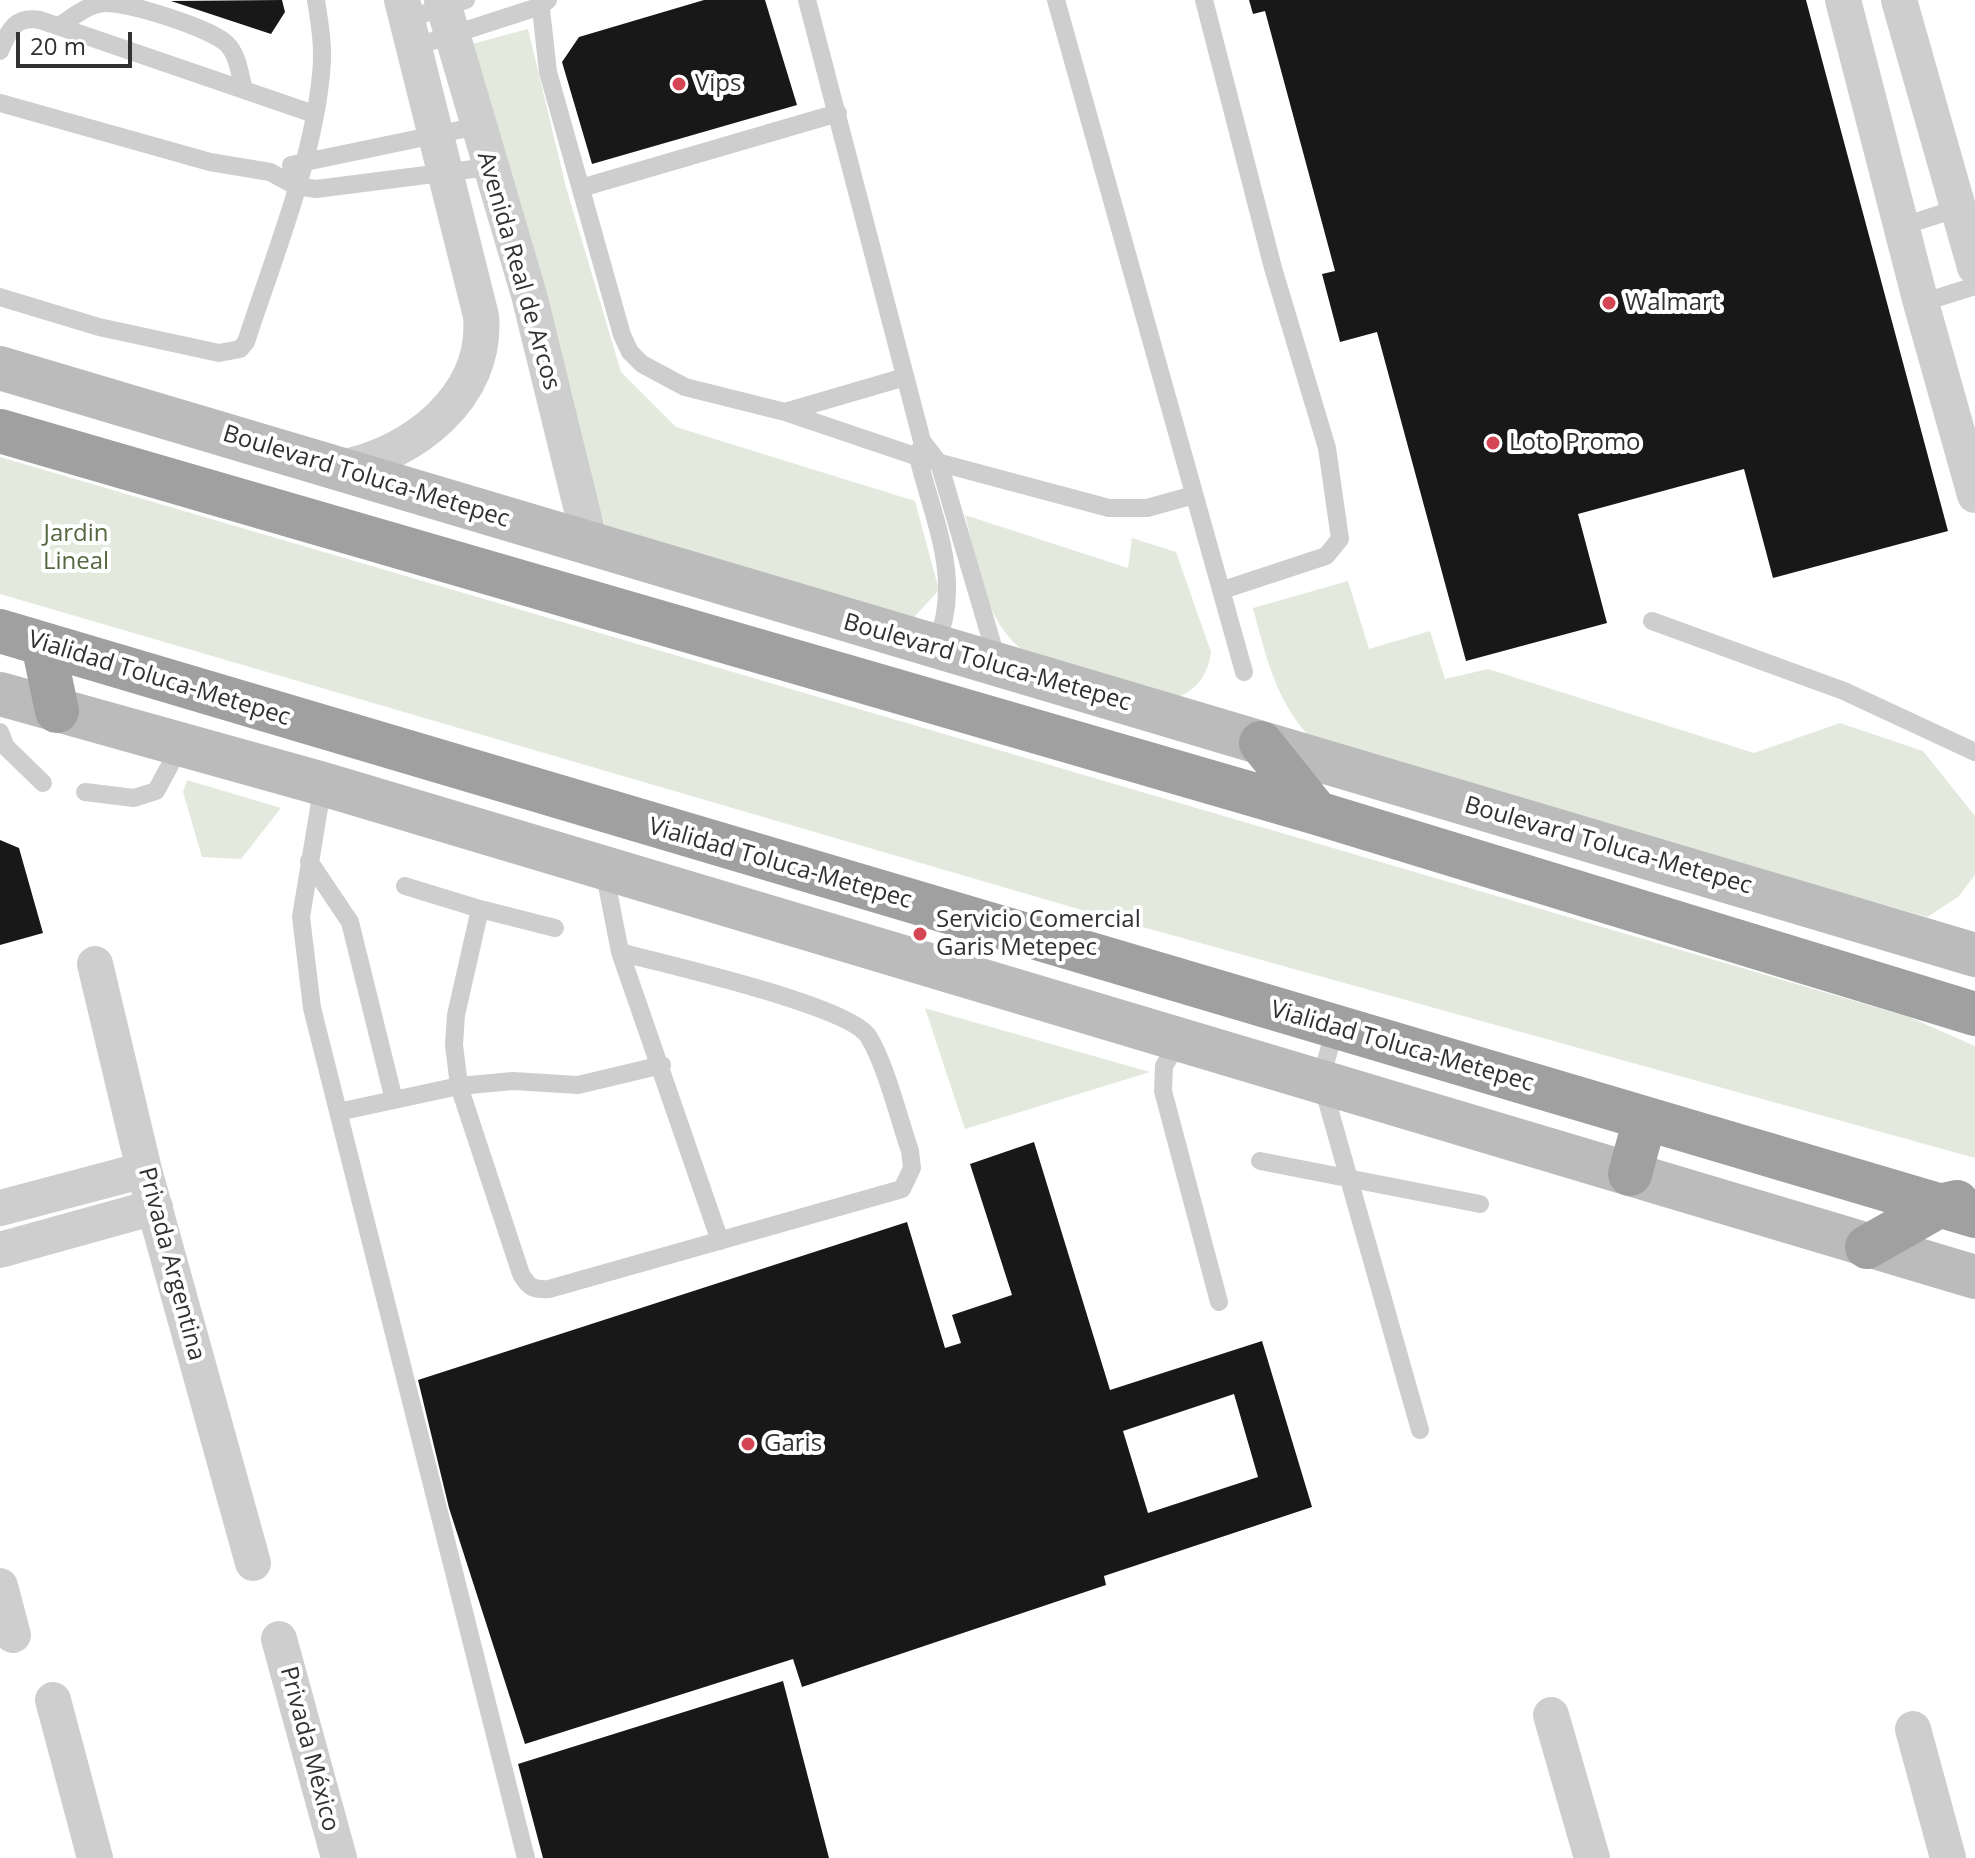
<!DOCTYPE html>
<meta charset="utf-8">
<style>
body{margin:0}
#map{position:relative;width:1975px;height:1858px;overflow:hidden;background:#fff;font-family:"Open Sans",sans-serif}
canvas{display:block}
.scale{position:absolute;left:16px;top:32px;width:116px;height:36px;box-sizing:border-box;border:4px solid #313131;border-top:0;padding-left:10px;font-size:24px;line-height:28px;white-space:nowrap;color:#313131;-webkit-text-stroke:6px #fff;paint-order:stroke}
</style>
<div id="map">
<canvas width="1975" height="1858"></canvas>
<div class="scale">20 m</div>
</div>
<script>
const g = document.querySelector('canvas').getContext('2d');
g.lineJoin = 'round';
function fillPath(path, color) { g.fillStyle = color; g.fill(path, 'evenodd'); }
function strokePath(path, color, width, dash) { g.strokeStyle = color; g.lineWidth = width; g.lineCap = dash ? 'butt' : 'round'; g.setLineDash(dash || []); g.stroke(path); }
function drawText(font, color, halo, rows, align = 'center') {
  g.font = font + ' "Open Sans",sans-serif'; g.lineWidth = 8; g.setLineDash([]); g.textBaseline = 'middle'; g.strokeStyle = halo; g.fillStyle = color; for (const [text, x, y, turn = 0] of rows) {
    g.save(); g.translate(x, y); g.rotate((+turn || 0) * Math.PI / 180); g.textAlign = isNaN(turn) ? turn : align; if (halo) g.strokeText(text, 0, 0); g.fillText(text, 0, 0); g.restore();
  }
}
fillPath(new Path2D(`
 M528 29 566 187 621 372 676 427 915 501 939 590 906 626 608 538 472 44Z
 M0 457 1909 1017 1975 1046V1158L1085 911 0 594Z
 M965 515 1128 568 1132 538 1176 552 1211 652C1208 674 1199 688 1178 697L1028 654C983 624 978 564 965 515Z
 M1348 581 1369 649 1430 631 1445 679 1488 669 1754 753 1840 723 1923 751 1975 816V875L1958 897 1927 917 1318 745C1277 707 1267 660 1253 608Z
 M187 780 281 808 241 859 202 857 183 792Z
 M925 1008H924L1150 1072 965 1129Z`), '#e4e9de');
fillPath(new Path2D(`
 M282 0 285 12 271 34 171 1Z
 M704 0H765L797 105 592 164 562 62 579 37Z
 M1249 0H1806L1948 531 1773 578 1744 469 1578 514 1607 623 1466 661 1377 332 1340 342 1322 274 1335 271 1265 11 1253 14Z
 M0 840 19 848 43 933 0 945Z
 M1034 1142 1110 1390 1262 1341 1312 1507 1104 1576 1106 1585 802 1687 793 1659 525 1744 449 1508 418 1380 907 1222 945 1348 961 1343 952 1315 1012 1295 970 1164ZM1234 1394 1258 1477 1148 1513 1123 1431Z
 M783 1681 829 1858H543L518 1764Z`), '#181818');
strokePath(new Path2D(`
 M540 0 548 72 622 335 630 352 642 364 685 387 785 412 918 457 1109 508H1147L1194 495
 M807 0 922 441 939 463 997 660
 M1056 0 1244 672
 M1204 0 1273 268 1327 448 1340 539 1326 556 1223 590
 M407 19 466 0
 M59 26C73 17 87 5 103 3 125 1 211 28 227 44 238 55 240 75 244 90
 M414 47 541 6 548 0
 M0 51C9 30 15 16 40 20L314 114
 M0 103 210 162 270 172 296 186 316 189 489 167
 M291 165 478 126
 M581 188 838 113
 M1903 226 1965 206
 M0 297 99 327 219 353 240 349 246 342C273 259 313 161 321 74 324 49 320 25 316 0
 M1921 303 1975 286
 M785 412 905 377
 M921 447 918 457C934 523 964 581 935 647
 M1652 621 1844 691 1975 752
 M0 732 6 747 43 783
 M323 784 301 917 312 1008 526 1858
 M85 792 134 798 156 791 181 745
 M309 861 350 922 394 1100
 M604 870 620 952
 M405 886 480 909 456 1015 454 1045 459 1086 521 1274C529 1288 534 1290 549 1289L902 1189 912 1168 910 1151C899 1119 885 1062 868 1036 848 1005 663 964 620 952L720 1241
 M480 909 555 928
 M1335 1027 1321 1080 1420 1430
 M1181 1039 1164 1066 1163 1091 1219 1302
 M338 1112 459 1086 513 1081 578 1085 662 1065
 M1260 1161 1480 1204`), '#cecece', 18);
strokePath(new Path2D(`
 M442 0 529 295 590 543
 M1843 0 1921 303 1975 495
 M1899 0 1975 267
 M339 468C413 455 488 396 481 316L402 0
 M95 964 144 1170 253 1563
 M0 1208 144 1170
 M0 1250 155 1207
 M0 1586 13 1635
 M279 1639 339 1858
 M53 1700 95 1858
 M1551 1715 1592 1858
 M1913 1729 1948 1858`), '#cecece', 36);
strokePath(new Path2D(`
 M0 368 1975 955
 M0 694 323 784 1975 1277`), '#bbb', 44);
strokePath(new Path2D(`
 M0 431 1317 813 1975 1014
 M0 631 1975 1216
 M43 644 57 711
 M1261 743 1317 813
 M1630 1174 1645 1119
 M1867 1247 1939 1206 1957 1202`), '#a0a0a0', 44);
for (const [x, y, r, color] of [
 [679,84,8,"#d44653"],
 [1609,303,8,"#d44653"],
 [1493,443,8,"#d44653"],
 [920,934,8,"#d44653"],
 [748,1444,8,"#d44653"]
]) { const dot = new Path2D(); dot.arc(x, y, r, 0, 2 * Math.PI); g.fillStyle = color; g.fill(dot); strokePath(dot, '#fff', 3); }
drawText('24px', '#313131', '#fff', [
 ["Vips",695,84],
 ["Walmart",1625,303],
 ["Loto Promo",1509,443],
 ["Servicio Comercial",936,920],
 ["Garis Metepec",936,948],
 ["Garis",764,1444]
], 'left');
drawText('24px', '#313131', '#fff', [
 ["Avenida Real de Arcos",518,271,74],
 ["Boulevard Toluca-Metepec",366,477,17],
 ["Boulevard Toluca-Metepec",987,663,16],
 ["Vialidad Toluca-Metepec",159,679,17],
 ["Boulevard Toluca-Metepec",1608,846,16],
 ["Vialidad Toluca-Metepec",780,864,16],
 ["Vialidad Toluca-Metepec",1402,1047,16],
 ["Privada Argentina",171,1264,75],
 ["Privada México",309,1749,75]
]);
drawText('24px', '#556842', '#fff', [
 ["Jardin",76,534],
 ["Lineal",76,562]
]);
</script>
